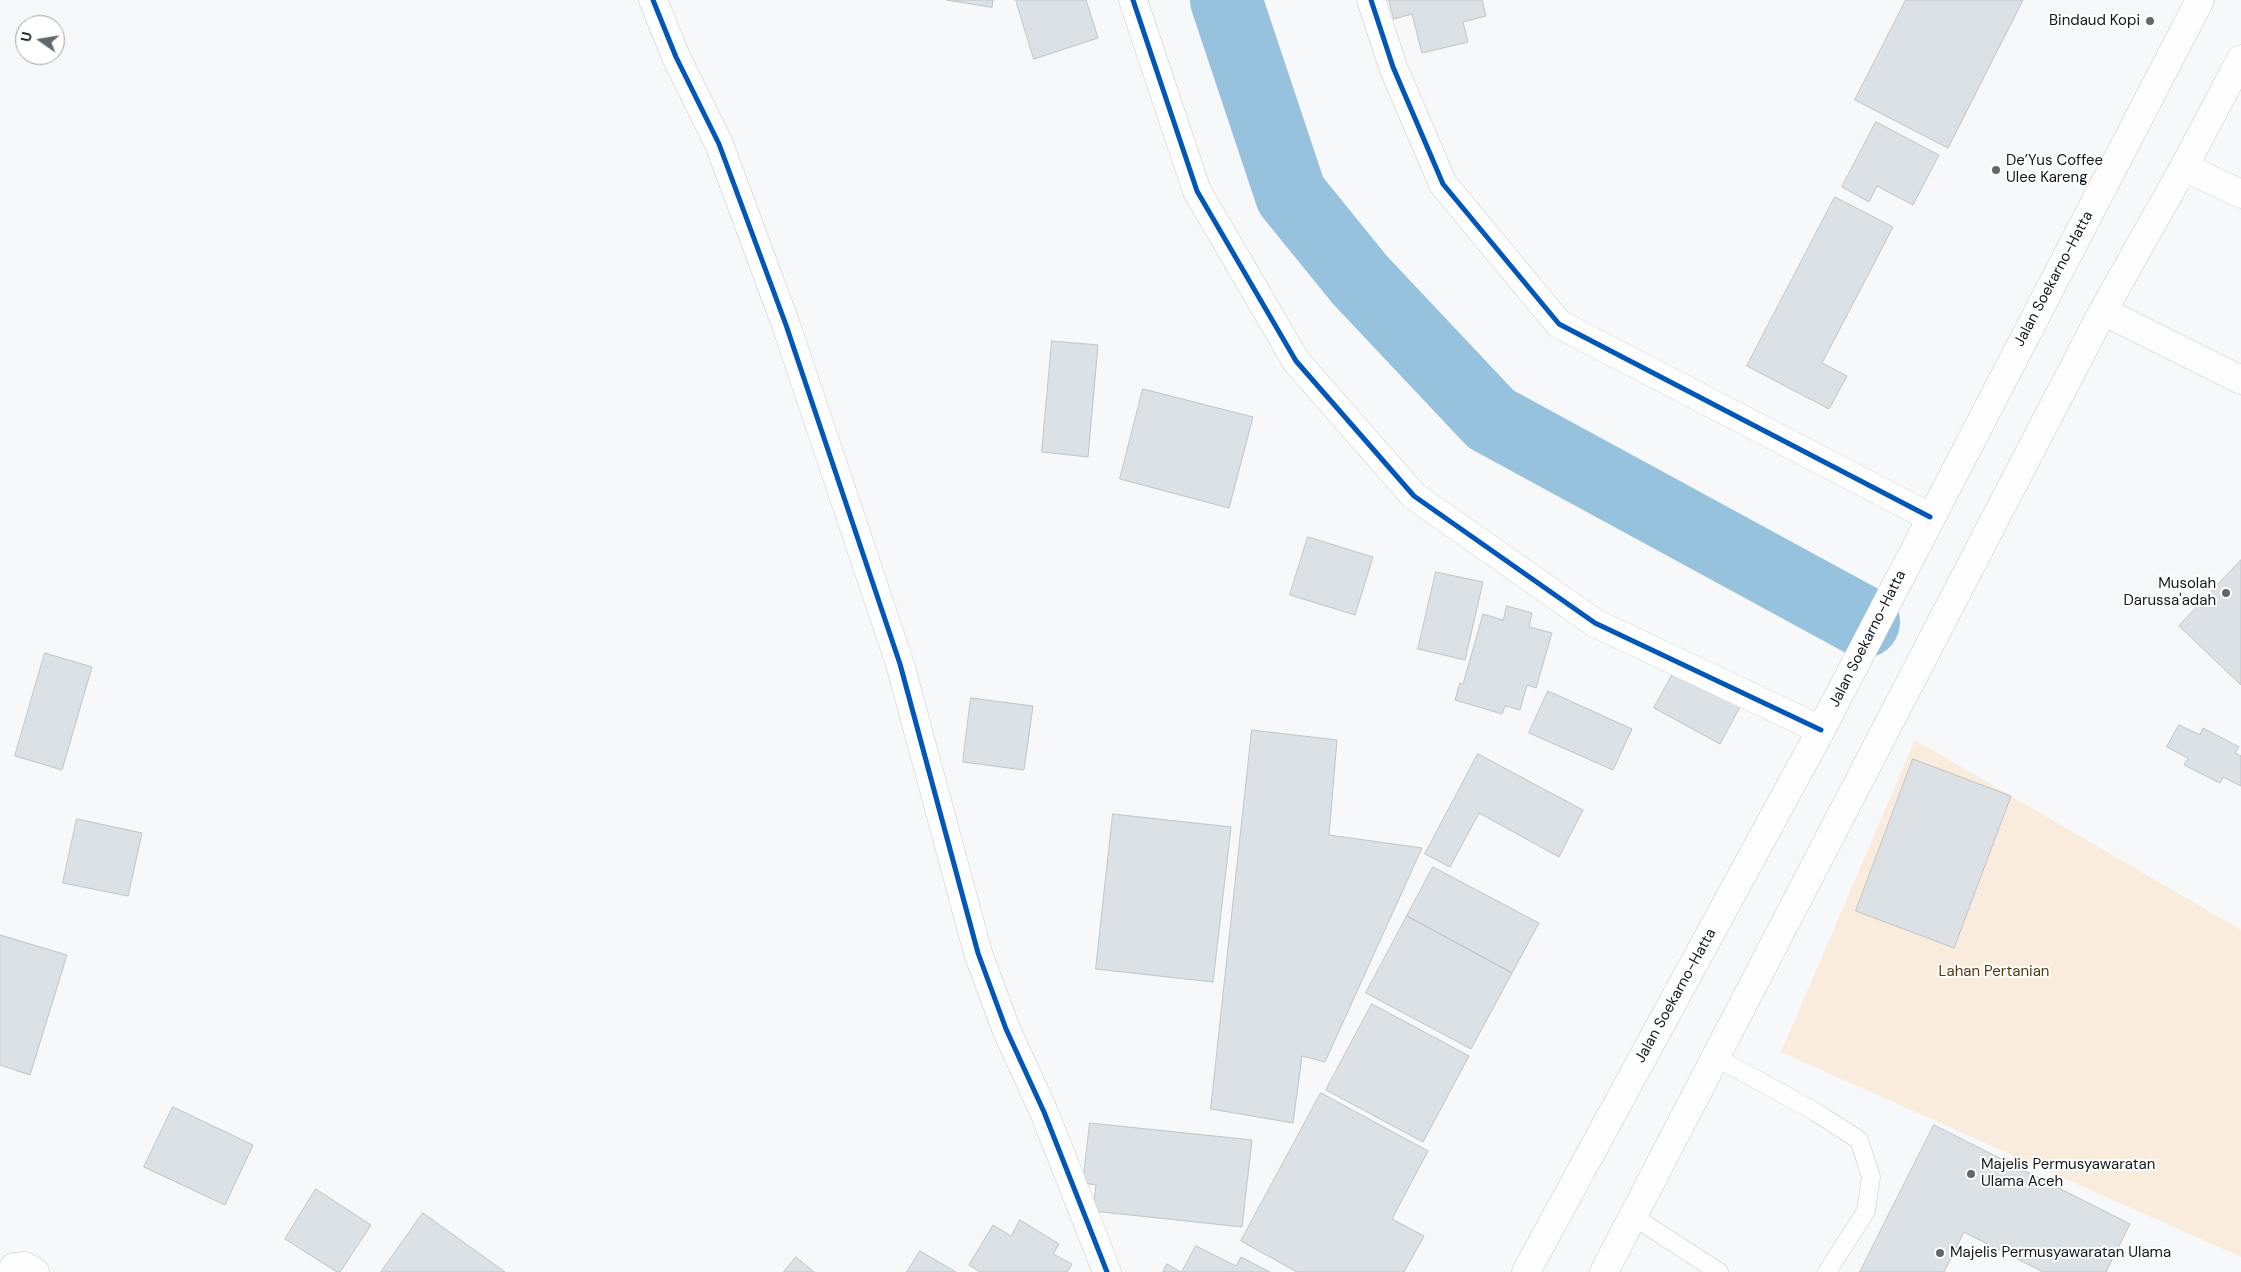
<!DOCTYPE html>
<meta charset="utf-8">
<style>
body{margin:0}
#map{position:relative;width:2241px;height:1272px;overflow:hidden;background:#f6f8fa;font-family:"DM Sans",sans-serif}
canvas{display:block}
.north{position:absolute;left:15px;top:15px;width:50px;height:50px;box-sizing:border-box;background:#fff;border:1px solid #a0a3a5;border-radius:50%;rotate:283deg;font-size:14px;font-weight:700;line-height:20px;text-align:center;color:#11191f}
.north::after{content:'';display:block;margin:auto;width:18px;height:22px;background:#61676c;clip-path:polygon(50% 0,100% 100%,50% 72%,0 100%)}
</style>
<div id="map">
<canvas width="2241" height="1272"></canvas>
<div class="north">U</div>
</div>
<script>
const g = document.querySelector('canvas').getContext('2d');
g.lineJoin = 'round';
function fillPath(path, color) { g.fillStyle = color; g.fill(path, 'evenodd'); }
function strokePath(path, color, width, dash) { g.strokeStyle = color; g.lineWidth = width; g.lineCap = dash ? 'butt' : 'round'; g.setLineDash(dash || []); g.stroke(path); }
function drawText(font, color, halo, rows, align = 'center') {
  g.font = font + ' "DM Sans",sans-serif'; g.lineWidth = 4; g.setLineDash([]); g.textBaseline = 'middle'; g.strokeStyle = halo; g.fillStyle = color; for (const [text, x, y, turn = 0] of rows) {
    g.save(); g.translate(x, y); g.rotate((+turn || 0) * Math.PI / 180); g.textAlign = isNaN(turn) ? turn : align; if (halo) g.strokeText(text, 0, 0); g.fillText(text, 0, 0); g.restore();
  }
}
fillPath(new Path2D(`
 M1915 740 2241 930V1257L1781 1052Z`), '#f9ecdc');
strokePath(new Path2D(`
 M1226 0 1291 195 1360 280 1491 419 1864 622`), '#97c2de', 72);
const building = new Path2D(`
 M947 0H993L992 7Z
 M1016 0H1086L1098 38 1034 59Z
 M1389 0H1482L1486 16 1463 22 1468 42 1422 53 1412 14 1394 19Z
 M1906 0H2023L1948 148 1855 100Z
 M1876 122 1939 155 1913 205 1877 186 1869 202 1842 187Z
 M1835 197 1893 227 1822 363 1847 376 1829 409 1747 366Z
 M1052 341 1098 345 1088 457 1042 452Z
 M1143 389 1253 417 1229 508 1120 479Z
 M1308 537 1373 557 1355 615 1290 595Z
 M2241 560V685L2179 626Z
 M1436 572 1483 582 1465 660 1418 649Z
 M1507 606 1532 613 1529 627 1552 633 1536 688 1527 685 1520 710 1505 706 1502 714 1455 700 1460 683 1463 684 1483 614 1503 620Z
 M45 653 92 667 62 770 15 756Z
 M1675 670 1741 705 1720 744 1654 708Z
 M1548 691 1632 729 1613 770 1529 733Z
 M971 698 1033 706 1024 770 963 762Z
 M2179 725 2200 735 2203 728 2239 747 2235 753 2241 756V786L2223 777 2220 783 2184 765 2188 758 2167 747Z
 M1252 730 1337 740 1329 835 1422 848 1325 1062 1302 1056 1293 1123 1211 1109Z
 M1478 754 1583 810 1559 857 1479 813 1450 867 1425 854Z
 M1913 759 2011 796 1954 948 1856 911Z
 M1113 814 1231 827 1213 982 1096 969Z
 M77 819 142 833 128 896 63 883Z
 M1433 867 1539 923 1512 973 1407 916Z
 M1407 916 1512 973 1471 1049 1366 993Z
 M0 935 67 955 30 1075 0 1065Z
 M1372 1004 1469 1056 1423 1142 1326 1090Z
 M1321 1093 1428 1151 1392 1219 1424 1236 1404 1272H1297L1241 1241Z
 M173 1107 253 1145 225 1205 144 1167Z
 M1090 1123 1252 1140 1242 1227 1093 1211 1096 1185 1083 1183Z
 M1934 1125 2130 1224 2106 1272H2043L1964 1232 1944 1272H1860Z
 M316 1189 371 1225 340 1272H337L285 1239Z
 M423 1213 505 1272H381Z
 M1020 1220 1059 1244 1053 1254 1072 1264 1067 1272H980L969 1265 993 1225 1011 1236Z
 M1196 1246 1236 1266 1241 1257 1270 1272H1182Z
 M920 1251 956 1272H907Z
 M796 1257 814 1272H784Z
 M1167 1264 1181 1272H1163Z`);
fillPath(building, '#dbe1e5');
strokePath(building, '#bec3c7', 1);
const lane = new Path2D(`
 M1717 1058 1814 1111 1859 1140 1871 1177 1866 1211 1827 1272
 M1634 1217 1719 1272`);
const street = new Path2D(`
 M653 0 676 57 719 144 786 325 900 664 978 953 1006 1029 1044 1112 1107 1272
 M1133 0 1197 191 1296 361 1414 496 1595 623 1821 730
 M1371 0 1393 67 1443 184 1559 324 1930 517
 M2184 167 2241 194
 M2103 311 2241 380
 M11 1272 14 1267 25 1266 35 1272`);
const highway = new Path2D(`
 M1526 1272 1821 730 2200 0
 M1604 1272 2103 311 2184 167 2241 59`);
strokePath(lane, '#c4c9cc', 19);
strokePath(street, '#c4c9cc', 29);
strokePath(highway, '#c4c9cc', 29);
strokePath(lane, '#fefefe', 18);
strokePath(street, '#fefefe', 28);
strokePath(highway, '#fefefe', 28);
strokePath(new Path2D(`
 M653 0 676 57 719 144 786 325 900 664 978 953 1006 1029 1044 1112 1107 1272
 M1133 0 1197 191 1296 361 1414 496 1595 623 1821 730
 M1371 0 1393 67 1443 184 1559 324 1930 517`), '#0057b8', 5);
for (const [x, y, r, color] of [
 [2150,21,5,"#61676c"],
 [1996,170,5,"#61676c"],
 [2226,593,5,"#61676c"],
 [1971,1174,5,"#61676c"],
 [1940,1253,5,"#61676c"]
]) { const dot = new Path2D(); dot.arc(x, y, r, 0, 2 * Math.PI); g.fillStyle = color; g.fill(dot); strokePath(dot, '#fff', 2); }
drawText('15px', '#11191f', '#fff', [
 ["Bindaud Kopi",2140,21,"right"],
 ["De’Yus Coffee",2006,161],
 ["Ulee Kareng",2006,178],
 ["Musolah",2216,584,"right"],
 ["Darussa'adah",2216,601,"right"],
 ["Majelis Permusyawaratan",1981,1165],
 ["Ulama Aceh",1981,1182],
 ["Majelis Permusyawaratan Ulama",1950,1253]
], 'left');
drawText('15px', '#11191f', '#fff', [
 ["Jalan Soekarno-Hatta",2054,279,-62],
 ["Jalan Soekarno-Hatta",1868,639,-63],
 ["Jalan Soekarno-Hatta",1676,996,-61]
]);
drawText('15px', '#55380e', '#fff', [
 ["Lahan Pertanian",1994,972]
]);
</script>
